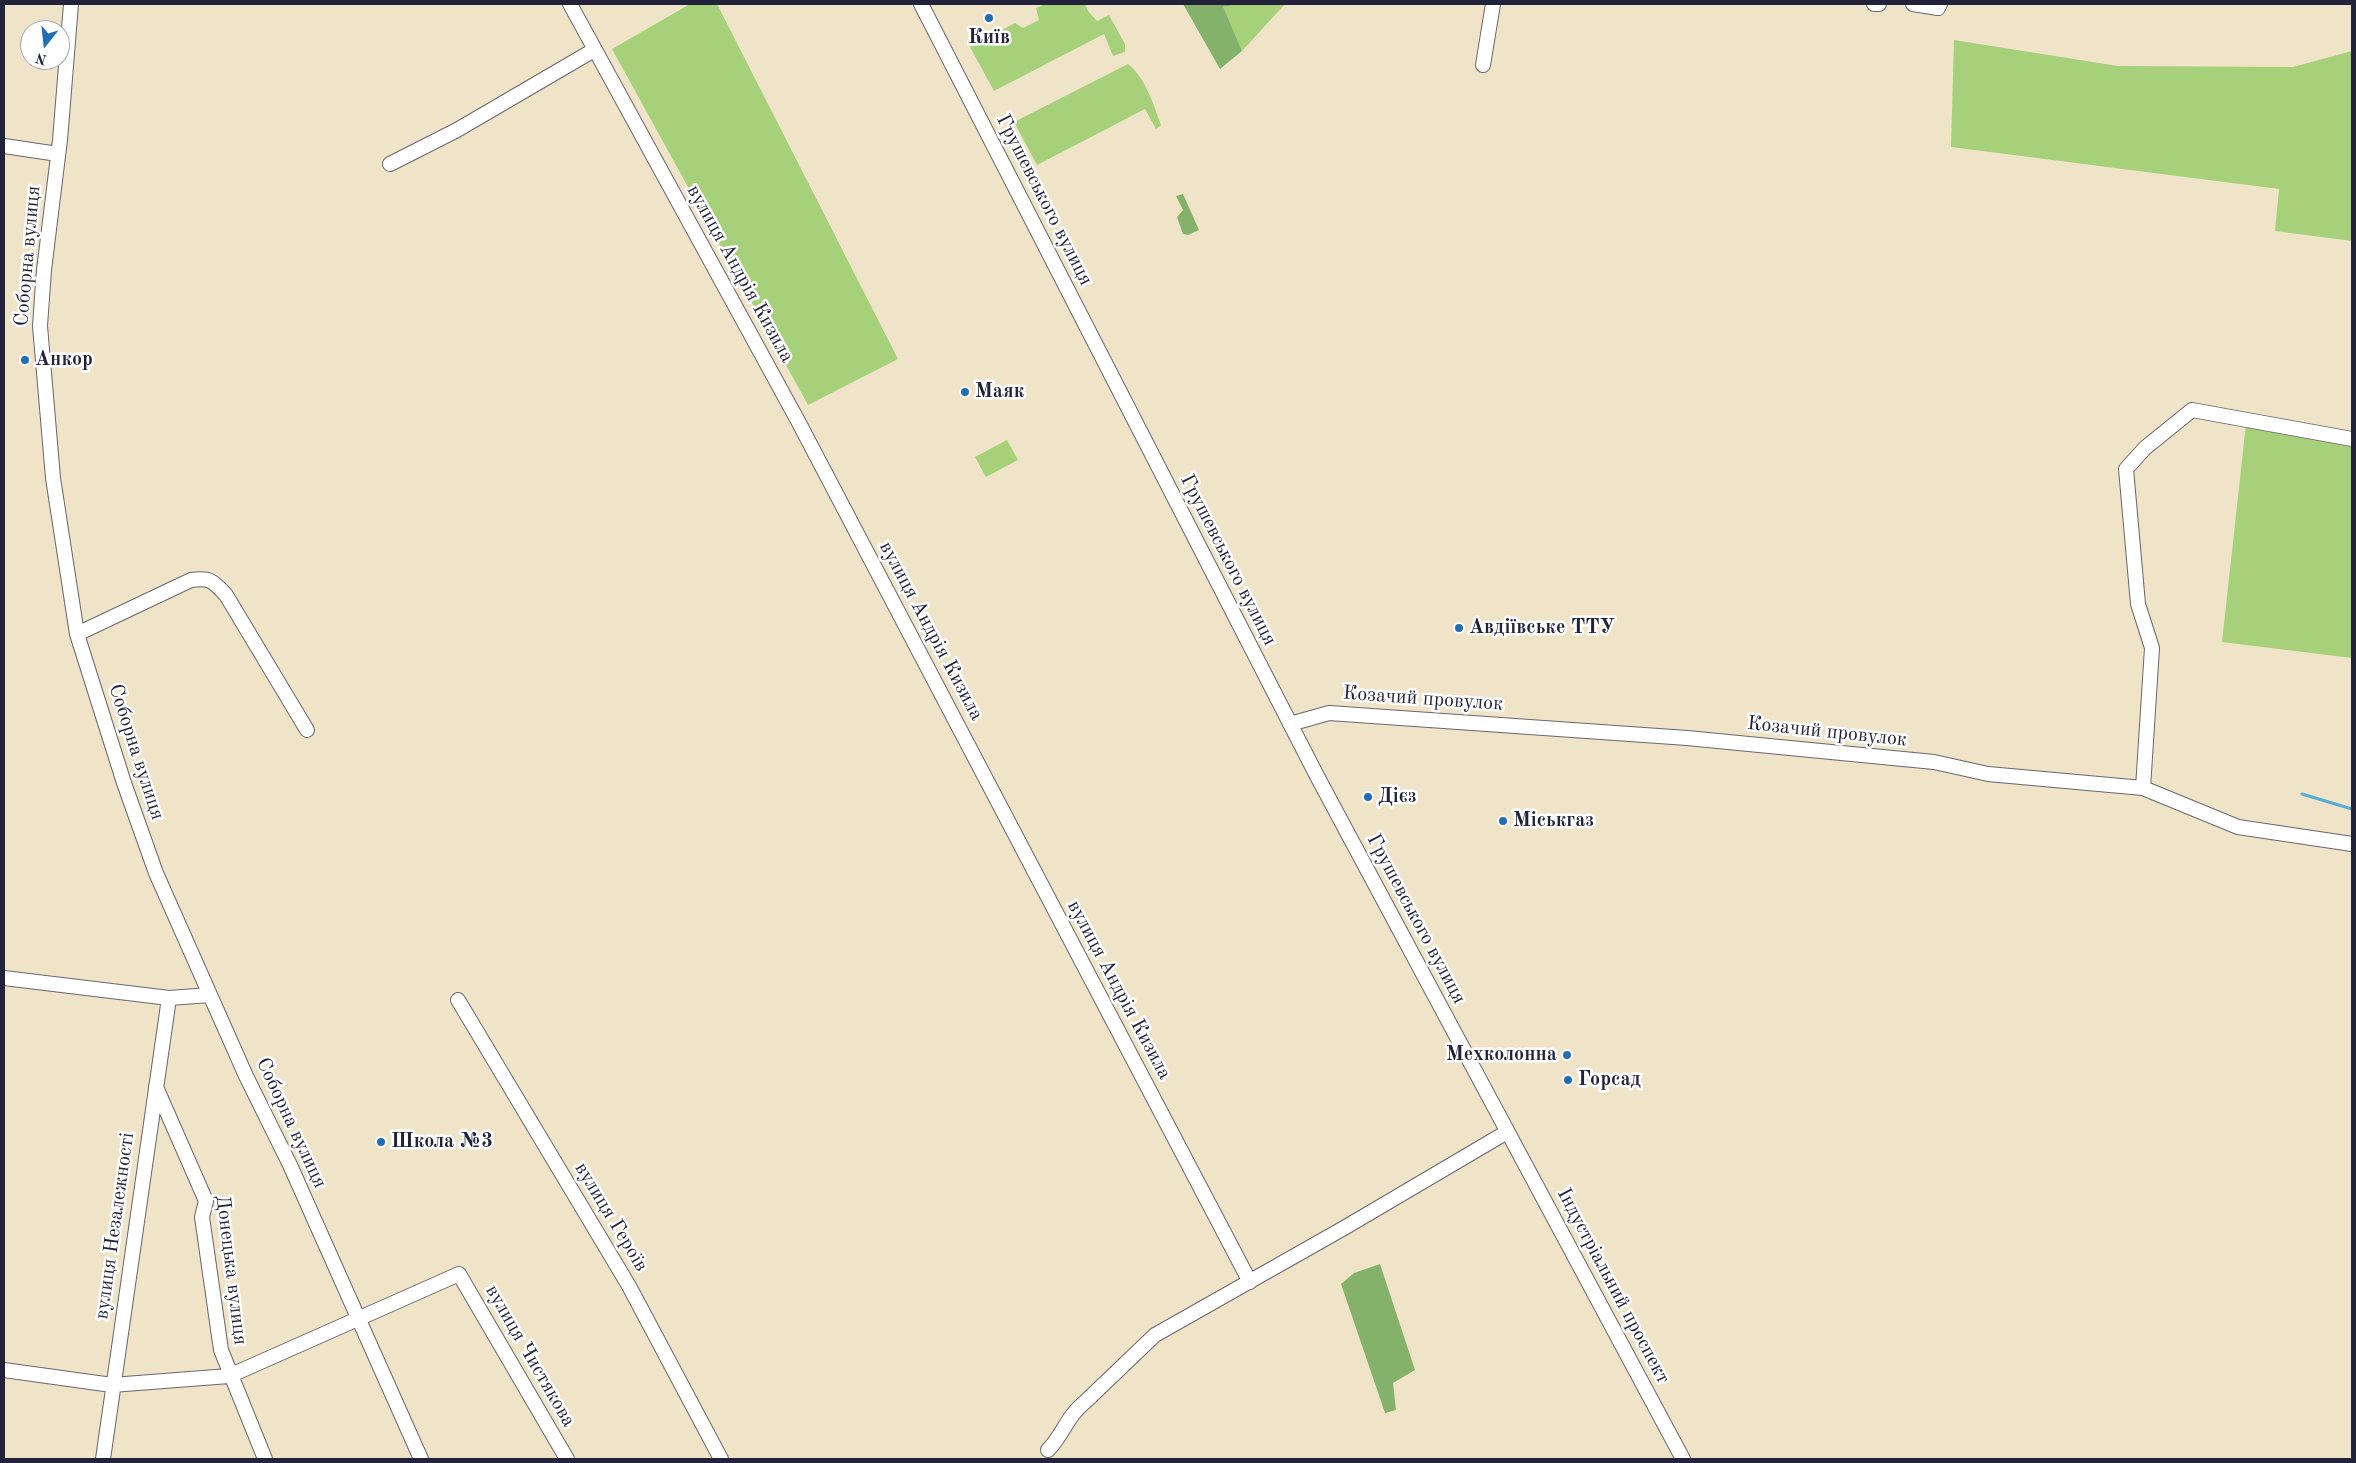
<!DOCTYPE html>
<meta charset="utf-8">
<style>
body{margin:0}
#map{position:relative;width:2356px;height:1463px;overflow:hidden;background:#efe4c8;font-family:"Old Standard TT",serif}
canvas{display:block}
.frame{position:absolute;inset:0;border:5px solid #22223b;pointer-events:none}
.north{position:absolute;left:20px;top:20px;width:50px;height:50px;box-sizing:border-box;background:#fff;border:1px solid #a7a7b1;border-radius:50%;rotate:196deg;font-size:14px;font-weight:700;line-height:20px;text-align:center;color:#22223b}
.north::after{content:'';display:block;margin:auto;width:18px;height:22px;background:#1f6fb2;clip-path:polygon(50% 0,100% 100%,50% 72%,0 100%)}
</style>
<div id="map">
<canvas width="2356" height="1463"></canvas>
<div class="frame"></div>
<div class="north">N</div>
</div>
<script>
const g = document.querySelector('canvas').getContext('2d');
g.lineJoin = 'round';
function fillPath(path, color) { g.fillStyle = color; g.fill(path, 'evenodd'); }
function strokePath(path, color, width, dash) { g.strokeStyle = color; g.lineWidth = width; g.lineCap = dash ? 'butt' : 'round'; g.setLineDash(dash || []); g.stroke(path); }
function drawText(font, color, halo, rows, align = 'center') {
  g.font = font + ' "Old Standard TT",serif'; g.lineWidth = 5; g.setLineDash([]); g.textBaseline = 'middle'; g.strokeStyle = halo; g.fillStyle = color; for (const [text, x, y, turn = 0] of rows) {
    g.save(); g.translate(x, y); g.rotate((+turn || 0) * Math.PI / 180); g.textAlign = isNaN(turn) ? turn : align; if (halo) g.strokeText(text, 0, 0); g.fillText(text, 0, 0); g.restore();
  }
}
fillPath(new Path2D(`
 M690 4H717L898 359 808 405 612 49Z
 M1045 4H1085L1088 11 1097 21 1109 15 1125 44V52L1113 56 1104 34 994 91 970 47 1015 23 1023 28 1039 20 1036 8Z
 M1238 4H1285L1242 51 1222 7Z
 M1954 40 2118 66 2293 67 2352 51V241L2275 231 2279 189 1951 147Z
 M1128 64C1146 79 1153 103 1161 125L1156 129 1145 109 1037 165 1014 122Z
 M2246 424 2352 444V658L2222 642Z
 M1007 440 1018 460 986 477 975 457Z`), '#a7d07b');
fillPath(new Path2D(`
 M1183 4H1238L1223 7 1242 51 1220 69Z
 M1183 194 1199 230 1188 235 1183 234 1177 217 1183 210 1176 196Z
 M1380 1264 1415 1370 1393 1383 1396 1410 1385 1413 1341 1284 1354 1273Z`), '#85b26b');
strokePath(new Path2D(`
 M2302 794 2352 809`), '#58add4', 3);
const minor = new Path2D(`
 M71 4 60 140 44 270 40 326 53 478 77 634 124 783 156 873 246 1076 290 1165 421 1459
 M570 4 798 421 1250 1282
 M921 4 1317 776 1683 1459
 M1874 4H1879
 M1913 4 1938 8 1940 4
 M1483 65 1493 4
 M4 146 58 154
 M390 164 457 130 594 50
 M77 634 191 580C210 577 213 581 226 595L307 730
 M1290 724 1329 713 1687 738 1934 762 1988 774 2143 788 2238 827 2352 844
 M2143 788 2152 648 2138 604 2126 469 2145 448 2192 410 2352 439
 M4 978 169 998 210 995
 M458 1000 629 1286 721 1459
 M156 1087 206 1201 202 1217 221 1350 265 1459
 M4 1370 112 1385 229 1376 459 1274 567 1459
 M1048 1450C1063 1435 1067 1416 1085 1402L1155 1335 1344 1228 1507 1132
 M103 1459 169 998`);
strokePath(minor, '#6a666c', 16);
strokePath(minor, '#fff', 14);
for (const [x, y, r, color] of [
 [989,18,5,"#1f6fb2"],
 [25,360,5,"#1f6fb2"],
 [965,392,5,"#1f6fb2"],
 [1459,628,5,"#1f6fb2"],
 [1368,797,5,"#1f6fb2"],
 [1503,821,5,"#1f6fb2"],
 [1567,1055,5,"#1f6fb2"],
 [1568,1080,5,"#1f6fb2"],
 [381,1142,5,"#1f6fb2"]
]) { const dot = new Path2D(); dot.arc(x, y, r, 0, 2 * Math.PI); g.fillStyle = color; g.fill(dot); strokePath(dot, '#fff', 2); }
drawText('bold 20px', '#22223b', '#fff', [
 ["Київ",989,38,"center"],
 ["Анкор",35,360],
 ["Маяк",975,392],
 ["Авдіївське ТТУ",1469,628],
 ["Дієз",1378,797],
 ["Міськгаз",1513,821],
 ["Мехколонна",1557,1055,"right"],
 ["Горсад",1578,1080],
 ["Школа №3",391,1142]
], 'left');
drawText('20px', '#22223b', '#fff', [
 ["Грушевського вулиця",1044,200,63],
 ["Соборна вулиця",28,256,-85],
 ["вулиця Андрія Кизила",740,274,61],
 ["Грушевського вулиця",1228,560,63],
 ["вулиця Андрія Кизила",931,631,62],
 ["Козачий провулок",1423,699,4],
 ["Козачий провулок",1827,732,6],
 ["Соборна вулиця",136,752,72],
 ["Грушевського вулиця",1416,919,62],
 ["вулиця Андрія Кизила",1119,990,62],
 ["Соборна вулиця",291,1123,65],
 ["вулиця Героїв",611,1217,59],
 ["вулиця Незалежності",115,1226,-82],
 ["Донецька вулиця",231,1270,83],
 ["Індустріальний проспект",1613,1286,62],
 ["вулиця Чистякова",530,1356,60]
]);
</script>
